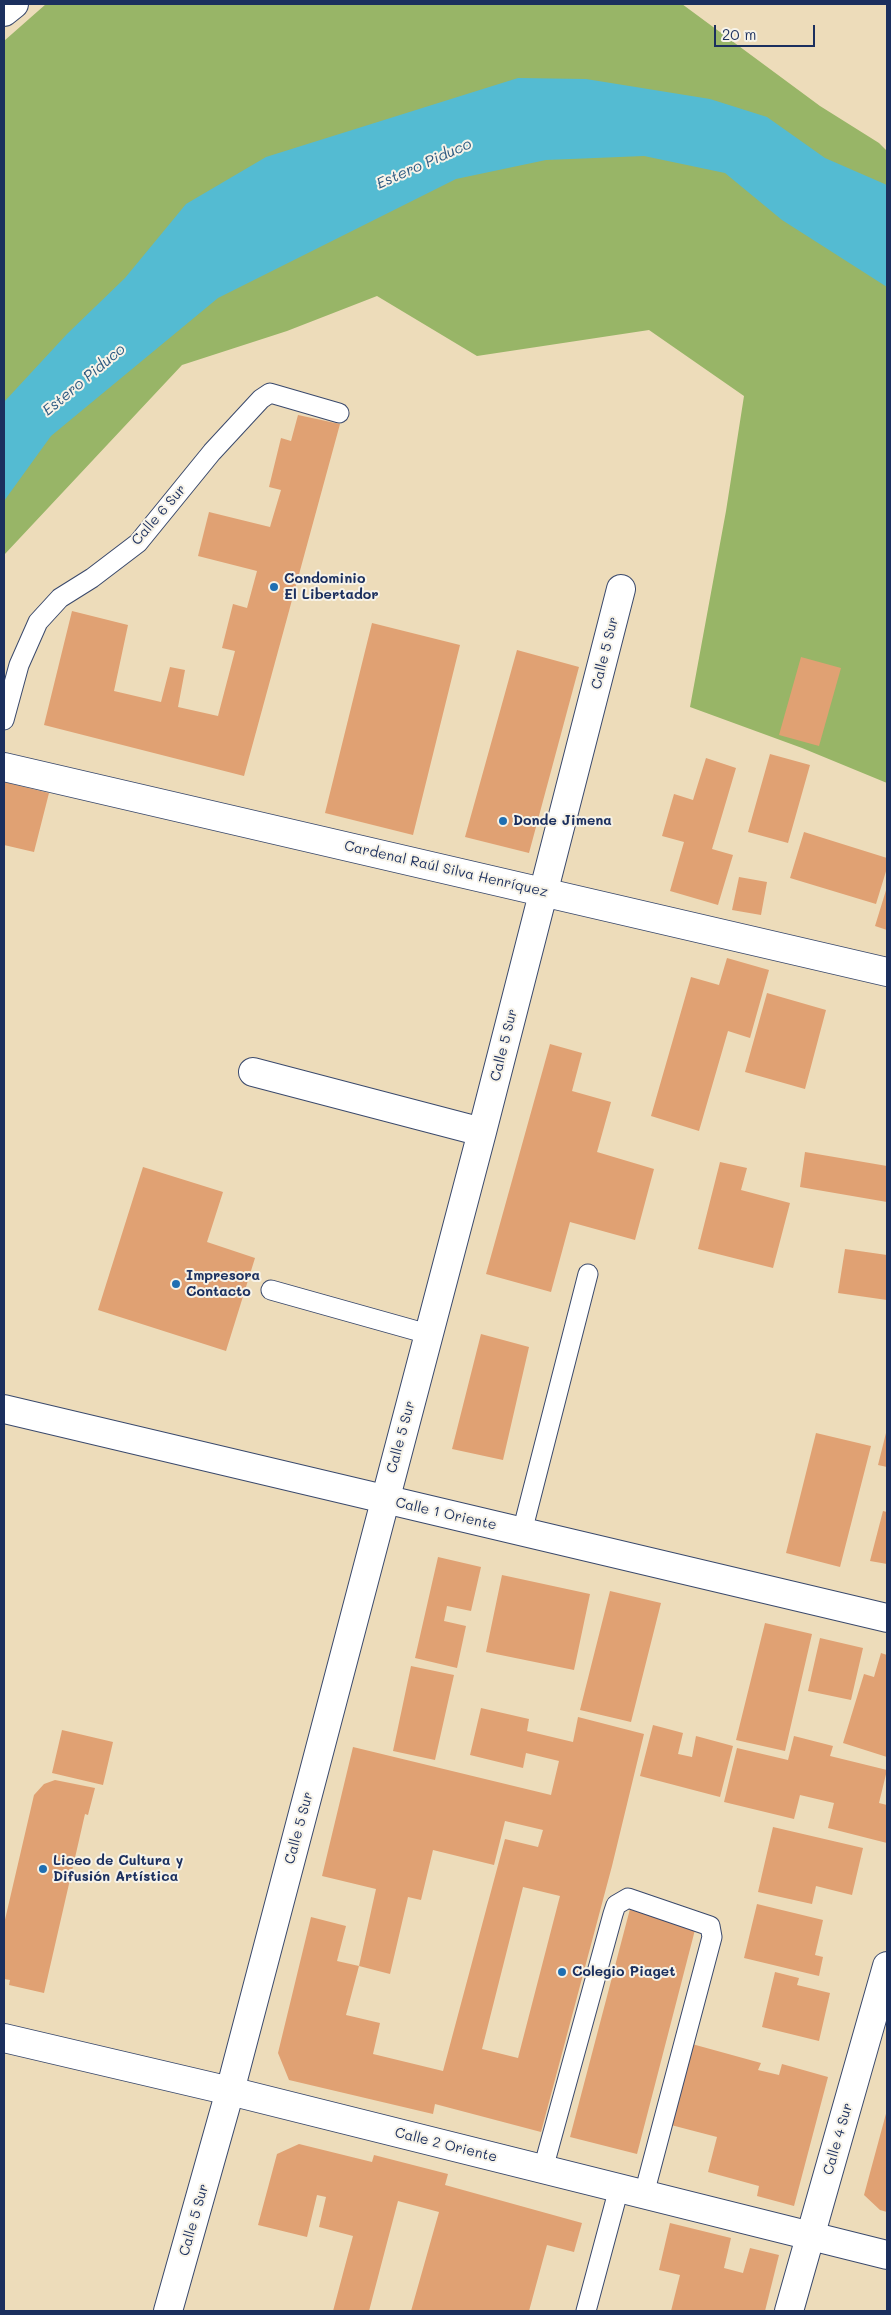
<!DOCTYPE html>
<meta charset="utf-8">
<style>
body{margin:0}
#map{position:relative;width:891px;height:2315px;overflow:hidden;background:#eddcba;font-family:Mali,sans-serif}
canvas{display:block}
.frame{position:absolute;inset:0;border:5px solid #1b2f5e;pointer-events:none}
.scale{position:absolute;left:714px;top:25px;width:101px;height:22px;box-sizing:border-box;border:2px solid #1b2f5e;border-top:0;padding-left:6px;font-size:15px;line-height:18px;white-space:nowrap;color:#1b2f5e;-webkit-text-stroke:4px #f7f3e8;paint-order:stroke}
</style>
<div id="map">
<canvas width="891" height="2315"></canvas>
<div class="frame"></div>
<div class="scale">20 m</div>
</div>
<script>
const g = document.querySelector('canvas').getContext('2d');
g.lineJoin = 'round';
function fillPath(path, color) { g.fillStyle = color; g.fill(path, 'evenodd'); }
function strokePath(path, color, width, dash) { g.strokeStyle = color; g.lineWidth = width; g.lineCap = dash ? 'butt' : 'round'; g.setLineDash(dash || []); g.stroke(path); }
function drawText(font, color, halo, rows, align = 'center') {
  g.font = font + ' Mali,sans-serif'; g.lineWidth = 4; g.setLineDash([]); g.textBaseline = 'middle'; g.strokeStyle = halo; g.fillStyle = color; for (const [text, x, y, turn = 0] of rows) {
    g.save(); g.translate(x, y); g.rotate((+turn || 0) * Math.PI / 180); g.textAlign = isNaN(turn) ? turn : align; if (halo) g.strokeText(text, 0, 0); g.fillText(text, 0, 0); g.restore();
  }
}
fillPath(new Path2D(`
 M46 4H682L820 106 879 143 887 151V783L802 748 690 707 726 511 744 396 649 330 477 356 377 296 287 331 182 365 4 555V41Z`), '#98b567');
fillPath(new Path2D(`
 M518 78 586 79 710 99 767 117 825 158 887 185V287L782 220 725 173 644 156 546 160 456 179 218 298 51 436 4 501V402L67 334 125 278 186 204 266 157Z`), '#54bbd2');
fillPath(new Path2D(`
 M298 415 340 424 244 776 44 725 72 611 128 625 114 691 161 702 170 667 185 670 178 707 218 716 235 651 222 648 233 604 247 608 257 571 198 556 209 512 270 527 281 490 269 487 281 438 291 441Z
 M372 623 460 645 413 835 325 813Z
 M517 650 579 667 529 853 465 837Z
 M801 657 841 668 819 746 779 735Z
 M770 754 810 765 788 843 748 832Z
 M706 758 736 768 712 849 733 855 718 905 670 891 684 842 662 836 674 794 693 800Z
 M4 782 49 793 34 852 4 845Z
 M804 832 887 858V868L876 904 790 878Z
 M739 877 767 882 761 915 732 910Z
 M887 887V930L875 926Z
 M727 958 769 970 750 1038 728 1031 699 1131 651 1116 691 977 719 985Z
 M767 993 826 1010 805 1089 745 1072Z
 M550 1044 582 1053 572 1091 611 1102 597 1152 654 1169 635 1240 570 1222 551 1292 486 1274Z
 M805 1152 887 1166V1202L800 1187Z
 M720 1162 747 1168 741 1190 790 1203 773 1268 698 1249Z
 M143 1167 223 1192 207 1242 255 1258 226 1351 98 1310Z
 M845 1249 887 1255V1300L838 1293Z
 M481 1334 529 1347 503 1460 452 1449Z
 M887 1429V1467L878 1465Z
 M816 1433 871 1446 840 1567 786 1553Z
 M883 1511 887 1512V1564L870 1561Z
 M438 1557 481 1567 471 1611 447 1606 444 1621 466 1626 457 1668 415 1658Z
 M502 1575 590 1594 574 1670 486 1652Z
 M610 1591 661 1603 631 1722 580 1710Z
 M765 1623 812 1634 785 1751 736 1740Z
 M820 1638 863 1648 851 1700 808 1691Z
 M881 1653 887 1655V1757L843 1743 864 1674 874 1677Z
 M411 1666 454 1675 435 1760 393 1751Z
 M481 1708 529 1719 527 1731 573 1742 578 1717 644 1734 612 1866 541 2132 435 2104 433 2114 289 2080 278 2053 311 1917 346 1926 337 1961 359 1966 376 1889 322 1876 353 1747 551 1795 559 1761 526 1753 523 1768 470 1755ZM505 1821 543 1830 538 1847 505 1839 443 2071 373 2054 380 2023 346 2015 359 1966 390 1974 408 1897 421 1900 433 1850 494 1865ZM523 1887 560 1896 518 2058 482 2049Z
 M653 1725 683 1733 678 1754 692 1757 696 1736 733 1746 720 1797 640 1776Z
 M62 1730 113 1742 103 1785 52 1773Z
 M794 1736 833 1746 830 1756 887 1770 879 1803 887 1805V1843L828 1828 834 1803 800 1795 794 1819 724 1802 737 1748 788 1760Z
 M55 1780 95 1788 88 1815 85 1814 44 1993 9 1985 10 1980 4 1979V1924L34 1795 44 1784Z
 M773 1827 863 1848 852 1895 816 1886 812 1904 758 1892Z
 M757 1904 823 1920 815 1955 823 1957 819 1976 744 1958Z
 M630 1909 696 1926 637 2154 570 2137Z
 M775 1972 799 1978 797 1985 830 1993 819 2041 762 2027Z
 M692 2044 761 2063 758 2070 779 2075 782 2064 828 2077 794 2206 757 2196 759 2186 708 2172 717 2137 671 2125Z
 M887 2110V2212L880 2210 864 2195Z
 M299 2144 372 2162 374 2155 448 2174 445 2185 582 2223 574 2252 547 2245 529 2311H411L439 2212 398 2201 369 2311H333L353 2236 319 2227 326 2197 317 2195 307 2237 258 2225 277 2154Z
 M670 2223 731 2238 724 2268 743 2273 750 2248 779 2255 765 2311H671L680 2275 659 2270Z`), '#e0a173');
const lane = new Path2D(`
 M4 720 19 665 38 622 60 598 92 578 138 543 212 452 261 399 270 393 339 413
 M271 1290 428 1334
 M522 1532 588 1274
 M543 2169 613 1914 616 1905 628 1898 710 1926 712 1937 644 2194
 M586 2311 619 2188`);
const street = new Path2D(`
 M4 12 14 4
 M4 767 887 972
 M253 1072 482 1132
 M168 2311 230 2091 482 1132 621 589
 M789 2311 887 1966`);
const secondary = new Path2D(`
 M4 1409 887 1618
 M4 2038 230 2091 887 2255`);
strokePath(lane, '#3a496c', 21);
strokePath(street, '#3a496c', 30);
strokePath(secondary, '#3a496c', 30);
strokePath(lane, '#fff', 19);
strokePath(street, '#fff', 28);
strokePath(secondary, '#fff', 28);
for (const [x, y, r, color] of [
 [274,587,5,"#1f6fb2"],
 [503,821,5,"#1f6fb2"],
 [176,1284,5,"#1f6fb2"],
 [43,1869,5,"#1f6fb2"],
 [562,1972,5,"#1f6fb2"]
]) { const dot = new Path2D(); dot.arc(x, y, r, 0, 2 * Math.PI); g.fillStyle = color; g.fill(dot); strokePath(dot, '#f7f3e8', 2); }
drawText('14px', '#1b2f5e', '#f7f3e8', [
 ["Calle 6 Sur",159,515,-49],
 ["Calle 5 Sur",605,653,-76],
 ["Cardenal Raúl Silva Henríquez",446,869,13],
 ["Calle 5 Sur",504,1045,-76],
 ["Calle 5 Sur",401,1437,-75],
 ["Calle 1 Oriente",446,1514,13],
 ["Calle 5 Sur",299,1828,-75],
 ["Calle 4 Sur",838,2139,-74],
 ["Calle 2 Oriente",446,2145,14],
 ["Calle 5 Sur",194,2220,-74]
]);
drawText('bold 14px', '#1b2f5e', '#f7f3e8', [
 ["Condominio",284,579],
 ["El Libertador",284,595],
 ["Donde Jimena",513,821],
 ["Impresora",186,1276],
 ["Contacto",186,1292],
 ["Liceo de Cultura y",53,1861],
 ["Difusión Artística",53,1877],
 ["Colegio Piaget",572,1972]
], 'left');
drawText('italic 15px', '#2c5981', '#f7f3e8', [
 ["Estero Piduco",424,164,-24],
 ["Estero Piduco",84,380,-40]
]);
</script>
